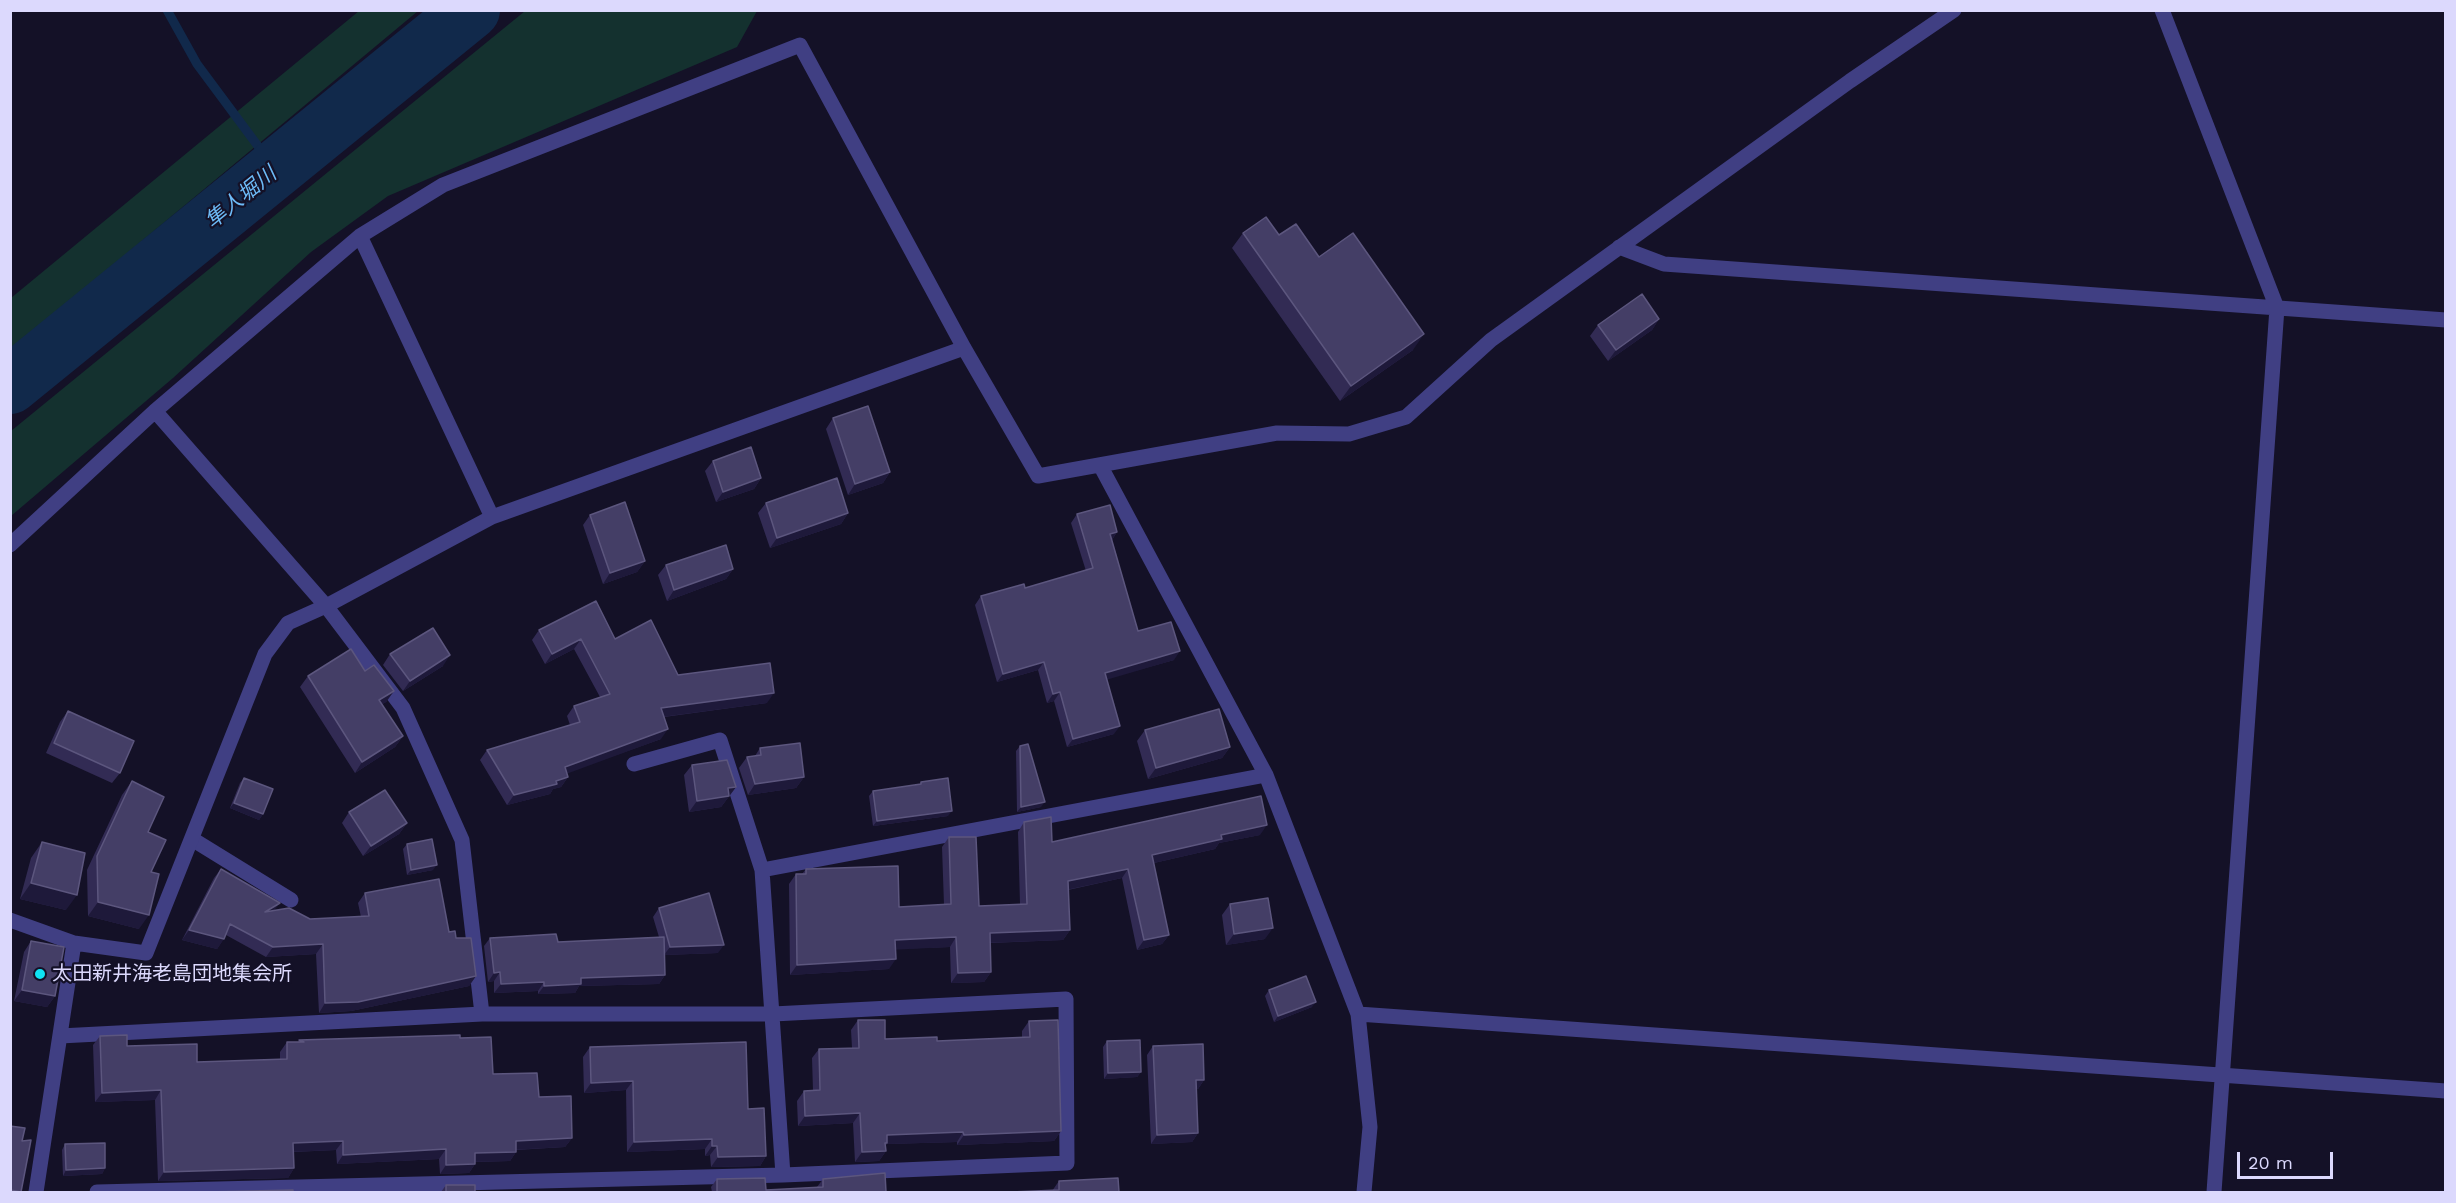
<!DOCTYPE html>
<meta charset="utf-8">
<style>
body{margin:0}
#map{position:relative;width:2456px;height:1203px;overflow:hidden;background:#141127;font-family:"Work Sans",sans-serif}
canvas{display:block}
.frame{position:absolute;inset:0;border:12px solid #dcd9fd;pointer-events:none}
.scale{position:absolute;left:2237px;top:1152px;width:96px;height:27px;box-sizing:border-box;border:3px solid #dcd9fd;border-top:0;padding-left:8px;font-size:18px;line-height:21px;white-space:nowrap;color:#dcd9fd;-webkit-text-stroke:4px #141127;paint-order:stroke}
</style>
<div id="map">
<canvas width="2456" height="1203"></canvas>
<div class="frame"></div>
<div class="scale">20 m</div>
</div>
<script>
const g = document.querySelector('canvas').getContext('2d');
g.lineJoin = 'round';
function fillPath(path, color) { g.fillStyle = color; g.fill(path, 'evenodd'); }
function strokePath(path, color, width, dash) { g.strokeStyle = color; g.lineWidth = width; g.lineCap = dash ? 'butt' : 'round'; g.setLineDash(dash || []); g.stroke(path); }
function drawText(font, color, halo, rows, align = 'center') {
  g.font = font + ' "Work Sans","Noto Sans JP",sans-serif'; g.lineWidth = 4.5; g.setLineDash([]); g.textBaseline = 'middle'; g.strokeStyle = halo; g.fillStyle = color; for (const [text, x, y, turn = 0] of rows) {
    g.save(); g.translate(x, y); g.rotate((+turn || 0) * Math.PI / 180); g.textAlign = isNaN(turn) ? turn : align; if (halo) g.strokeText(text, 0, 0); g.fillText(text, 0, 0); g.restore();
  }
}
fillPath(new Path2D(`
 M359 11H418L11 350V298Z
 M525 11H757L737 47 388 196 311 252 173 378 11 516V431Z`), '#14312f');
strokePath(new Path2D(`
 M167 10 197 64 275 169`), '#11294b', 9);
strokePath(new Path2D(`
 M10 385 471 10`), '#11294b', 58);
strokePath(new Path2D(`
 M192 839 291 900`), '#403f83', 15);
strokePath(new Path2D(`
 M2162 10 2277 308 2214 1192
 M360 236 492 517
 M1619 247 1664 264 2446 320
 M155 411 326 606 403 708 462 840 482 1014
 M1100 465 1266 775 1358 1014 1370 1127 1364 1192
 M10 545 155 411 360 236 443 185 800 45 964 348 1038 476 1277 433 1349 434 1406 417 1491 340 1850 81 1954 10
 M634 764 720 740 762 870
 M10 920 74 943 36 1192
 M74 943 146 953 265 654 288 623 326 606 492 517 964 348
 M1358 1014 2446 1091
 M60 1036 482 1014H773L1066 999 1067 1163 783 1175 97 1192
 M783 1175 762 870 1266 775`), '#403f83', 15);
fillPath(new Path2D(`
 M1243 233 1279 235 1319 257 1413 350 1340 401 1232 248Z
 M1659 319 1652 330 1608 361 1590 336 1598 325Z
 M833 418 890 472 883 483 848 495 826 429Z
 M713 461 761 478 754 489 716 502 705 471Z
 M766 503 848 513 841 524 770 548 758 513Z
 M1077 514 1117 532 1112 540 1138 631 1174 660 1106 679 1114 734 1067 747 1054 701 1047 703 1038 670 997 682 975 605 981 596 1025 588 1086 571 1071 523Z
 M590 515 645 561 637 572 603 584 583 525Z
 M666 565 733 569 726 579 667 601 658 575Z
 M539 630 615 639 678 675 767 703 664 717 661 739 566 773 568 777 561 787 553 789 550 794 507 805 480 760 487 750 570 725 567 716 574 706 600 697 574 649 545 664 532 640Z
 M390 654 443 666 403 691 383 665Z
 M365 671 394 691 386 702 382 704 403 736 395 747 355 773 300 687 308 676Z
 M68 711 120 773 112 783 46 753 60 722Z
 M1145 730 1230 747 1222 758 1148 779 1137 741Z
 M1020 746 1041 807 1017 812 1016 751Z
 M760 748 804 777 796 788 748 795 739 768 747 757 755 756Z
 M692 765 736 787 721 807 689 812 684 775Z
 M244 778 263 814 259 820 230 808 240 783Z
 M132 781 148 832 139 929 88 916 87 870 122 795Z
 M921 782 948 816 873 826 869 796 873 791 919 785Z
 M349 812 407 823 399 834 363 856 342 823Z
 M1024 822 1052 842 1260 835 1219 843 1215 849 1154 863 1169 935 1162 944 1137 950 1122 878 1068 890 1070 930 1063 940 990 943 991 972 984 982 951 983 950 947 895 949 889 969 790 975 789 884 796 874H802L806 869 899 907 944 905 942 847 949 837 979 906 1020 904 1018 832Z
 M42 842 66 910 20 899 31 858Z
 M407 844 433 870 407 875 403 849Z
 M221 869 275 910 310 919 361 917 358 903 365 893 449 932 456 938 476 976 469 986 351 1011 319 1013 316 954 266 957 226 935 217 949 182 940 214 878Z
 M1230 904 1265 939 1226 945 1222 915Z
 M659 908 718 953 664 955 665 975 659 984 579 986 575 993 538 994V991L494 993V981L488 982 484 946 490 938 558 942 659 937 653 917Z
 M31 941 55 996 47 1007 14 1001 24 952Z
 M1269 990 1312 1007 1274 1022 1265 996Z
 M858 1020 885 1039 937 1041 1022 1037V1031L1029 1021 1061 1131 1054 1141 957 1145V1142L887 1144 885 1146 886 1151 879 1161 855 1162 853 1123 798 1126 797 1101 804 1091H813L812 1058 819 1049 852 1048 851 1030Z
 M100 1036 127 1046 197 1062 280 1059V1052L287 1042H298L299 1040 460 1038 493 1074 539 1097 572 1138 565 1147 516 1150V1152L510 1161 475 1162V1164L469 1173 440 1174 439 1159 337 1164 336 1150 293 1152 294 1168 288 1178 158 1181 155 1100 95 1102 93 1045Z
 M1107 1041 1141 1072 1137 1077 1104 1079 1103 1047Z
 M1153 1046 1204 1080 1198 1089H1196L1198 1133 1192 1142 1151 1144 1147 1055Z
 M590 1047 748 1109 766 1156 760 1166 711 1167 710 1155 705 1156V1149L627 1152 626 1090 584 1093 583 1057Z
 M65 1144 105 1168 102 1174 63 1176 62 1150Z
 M717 1179 766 1190 817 1187 823 1179 886 1192H712L711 1187Z
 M1059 1181 1119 1192 1052 1191Z
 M446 1185 475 1192H441Z`), '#322b54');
fillPath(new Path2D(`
 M1659 319 1652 330 1608 361 1616 350Z
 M1424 334 1413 350 1340 401 1351 386Z
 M890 472 883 483 848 495 855 484Z
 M761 478 754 489 716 502 723 492Z
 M848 513 841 524 770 548 777 538Z
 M1117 532 1111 541 1110 534Z
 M645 561 637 572 603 584 610 573Z
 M733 569 726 579 667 601 674 590Z
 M581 639 574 649 545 664 552 654Z
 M1180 651 1174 660 1099 682 1105 673Z
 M450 655 443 666 403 691 410 681Z
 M1044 662 1038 670 997 682 1003 674Z
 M394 691 386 702 372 711 379 700Z
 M1060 692 1054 701 1047 703 1053 694Z
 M774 693 767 703 654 718 661 708Z
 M1120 726 1114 734 1067 747 1073 739Z
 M668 729 661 739 558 777 565 767Z
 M403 736 395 747 355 773 362 762Z
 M1230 747 1222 758 1148 779 1156 768Z
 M568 777 561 787 553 789 550 794 507 805 514 795Z
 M804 777 796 788 748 795 755 784Z
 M736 787 721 807 689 812 697 801 728 788Z
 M1045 802 1041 807 1017 812 1021 807Z
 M234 803 263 814 259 820 230 808Z
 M952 811 948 816 873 826 877 821Z
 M407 823 399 834 363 856 371 846Z
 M1267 825 1260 835 1219 843 1215 849 1145 865 1152 855 1221 835Z
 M437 865 433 870 407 875 411 870Z
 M1128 869 1122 878 1061 891 1068 881Z
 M31 883 77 895 66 910 20 899Z
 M98 902 149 915 139 929 88 916Z
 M280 903 273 912H265Z
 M1273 928 1265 939 1226 945 1234 934Z
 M189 930 224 939 217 949 182 940Z
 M1070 930 1063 940 983 943 990 933Z
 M1169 935 1162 944 1137 950 1144 940Z
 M956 937 950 947 888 950 895 940Z
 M323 944 316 954 266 957 273 947Z
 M724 945 718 953 664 955 670 947Z
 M896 959 889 969 790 975 797 965Z
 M500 972 494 981 488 982 494 973Z
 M991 972 984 982 951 983 958 973Z
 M665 975 659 984 579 986 575 993 538 994 544 986 581 978Z
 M476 976 469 986 351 1011 319 1013 325 1003Z
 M544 982 538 991 494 993 501 984Z
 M22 990 55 996 47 1007 14 1001Z
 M1316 1002 1312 1007 1274 1022 1278 1016Z
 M1141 1072 1137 1077 1104 1079 1108 1073Z
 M1196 1080H1204L1198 1089H1190Z
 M633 1081 626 1090 584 1093 591 1083Z
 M161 1090 155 1100 95 1102 102 1093Z
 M860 1113 853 1123 798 1126 805 1116Z
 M1061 1131 1054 1141 957 1145 964 1135Z
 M963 1132 957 1142 887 1144 881 1152 886 1151 879 1161 855 1162 862 1152 887 1135Z
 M1198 1133 1192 1142 1151 1144 1157 1135Z
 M572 1138 565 1147 510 1150 516 1141Z
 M712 1139 705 1149 627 1152 634 1142Z
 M343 1141 336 1150 287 1152 293 1143Z
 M712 1146H717L710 1155 705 1156Z
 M446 1149 439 1159 337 1164 343 1155Z
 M516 1152 510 1161 468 1162 475 1153Z
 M766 1156 760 1166 711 1167 718 1157Z
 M475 1164 469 1173 440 1174 446 1165Z
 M105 1168 102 1174 63 1176 66 1170Z
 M294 1168 288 1178 158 1181 164 1172Z
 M10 1190 21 1192H10Z`), '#1e193a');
const building = new Path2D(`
 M1266 217 1279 235 1296 224 1319 257 1353 233 1424 334 1351 386 1243 233Z
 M1642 294 1659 319 1616 350 1598 325Z
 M868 406 890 472 855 484 833 418Z
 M751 447 761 478 723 492 713 461Z
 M837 478 848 513 777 538 766 503Z
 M625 502 645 561 610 573 590 515Z
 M1110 505 1117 532 1110 534 1138 631 1171 622 1180 651 1105 673 1120 726 1073 739 1060 692 1053 694 1044 662 1003 674 981 596 1024 584 1025 588 1093 568 1077 514Z
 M726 545 733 569 674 590 666 565Z
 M596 601 615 639 651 620 678 675 770 663 774 693 661 708 668 729 565 767 568 777 556 781 557 784 514 795 487 750 580 722 574 706 610 694 581 639 552 654 539 630Z
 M433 628 450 655 410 681 390 654Z
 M351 649 365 671 374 665 394 691 379 700 403 736 362 762 308 676Z
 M1219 709 1230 747 1156 768 1145 730Z
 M68 711 134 741 120 773 54 743Z
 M800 743 804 777 755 784 747 757 761 755 760 748Z
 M1028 744 1045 802 1021 807 1020 746Z
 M727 760 736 787 728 788 729 796 697 801 692 765Z
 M244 778 273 789 263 814 234 803Z
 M948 778 952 811 877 821 873 791 921 784V782Z
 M132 781 164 797 148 832 166 840 151 872 159 874 149 915 98 902 97 856Z
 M385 790 407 823 371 846 349 812Z
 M1261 796 1267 825 1221 835 1222 839 1152 855 1169 935 1144 940 1128 869 1068 881 1070 930 990 933 991 972 958 973 956 937 895 940 896 959 797 965 796 874H806V869L898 866 899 907 951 904 949 837H976L979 906 1027 904 1024 822 1051 817 1052 842Z
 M432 839 437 865 411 870 407 844Z
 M42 842 85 853 77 895 31 883Z
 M221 869 280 903 265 912 289 908 310 919 369 916 365 893 439 879 449 932 455 931 456 938H471L476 976 358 1002 325 1003 323 944 273 947 230 924 224 939 189 930Z
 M709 893 724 945 670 947 659 908Z
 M1268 898 1273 928 1234 934 1230 904Z
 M556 934 558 942 664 937 665 975 581 978V984L544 986V982L501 984 500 972 494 973 490 938Z
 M31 941 64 947 55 996 22 990Z
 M1306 976 1316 1002 1278 1016 1269 990Z
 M858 1020H885V1039L937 1037V1041L1030 1037 1029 1021 1058 1020 1061 1131 964 1135 963 1132 887 1135V1143H885L886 1151 862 1152 860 1113 805 1116 804 1091 820 1090 819 1049 859 1048Z
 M127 1035V1046L197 1044V1062L287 1059V1042H304L299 1040 460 1035V1038L491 1037 493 1074 537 1073 539 1097 571 1096 572 1138 516 1141V1152L475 1153V1164L446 1165V1149L343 1155V1141L293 1143 294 1168 164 1172 161 1090 102 1093 100 1036Z
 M1140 1040 1141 1072 1108 1073 1107 1041Z
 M746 1042 748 1109 764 1108 766 1156 718 1157 717 1146H712V1139L634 1142 633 1081 591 1083 590 1047Z
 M1203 1044 1204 1080H1196L1198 1133 1157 1135 1153 1046Z
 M10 1126 25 1128 22 1141 31 1140 21 1192 10 1190Z
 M105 1143V1168L66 1170 65 1144Z
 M885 1173 886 1192H717V1179L765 1178 766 1190 823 1187V1179Z
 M1118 1178 1119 1192H1011L1059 1190V1181Z
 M446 1185H475V1192H446Z
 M293 1190V1192H206Z`);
fillPath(building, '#443e66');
strokePath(building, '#5c567e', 1.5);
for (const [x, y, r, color] of [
 [40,974,6,"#0fe2f3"]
]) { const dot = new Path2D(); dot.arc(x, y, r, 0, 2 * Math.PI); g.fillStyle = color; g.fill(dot); strokePath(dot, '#141127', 2); }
drawText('20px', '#dcd9fd', '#141127', [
 ["太田新井海老島団地集会所",52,974]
], 'left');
drawText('italic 21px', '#6dbbf7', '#141127', [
 ["隼人堀川",241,198,-39]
]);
</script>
